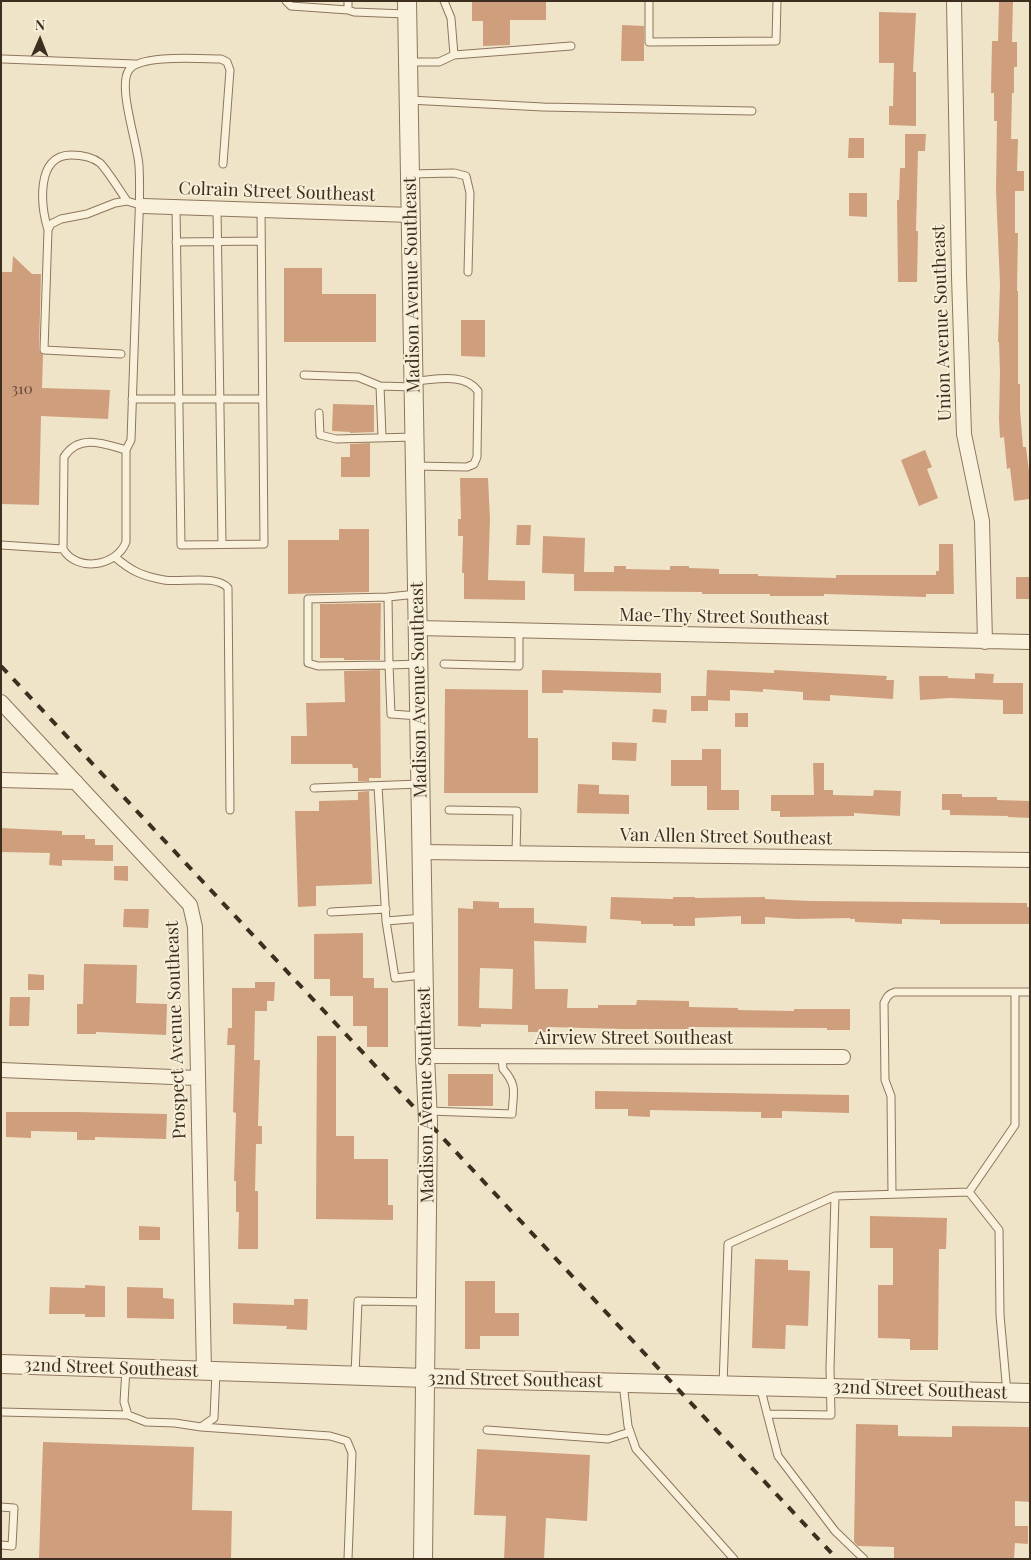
<!DOCTYPE html>
<style>
body{margin:0}
#map{position:relative;width:1031px;height:1560px;overflow:hidden;background:#f0e4c8;font-family:"Playfair Display",serif}
canvas{display:block}
.frame{position:absolute;inset:0;border:2px solid #3d2e20;pointer-events:none}
.north{position:absolute;left:15px;top:15px;width:50px;height:50px;-webkit-text-stroke:4px #f7eed8;paint-order:stroke;rotate:1deg;font-size:14px;font-weight:700;line-height:20px;text-align:center;color:#3d2e20}
.north::after{content:'';display:block;margin:auto;width:18px;height:22px;background:#3d2e20;clip-path:polygon(50% 0,100% 100%,50% 72%,0 100%)}
</style>
<div id="map">
<canvas width="1031" height="1560"></canvas>
<div class="frame"></div>
<div class="north">N</div>
</div>
<script>
const g = document.querySelector('canvas').getContext('2d');
g.lineJoin = 'round';
function fillPath(path, color) { g.fillStyle = color; g.fill(path, 'evenodd'); }
function strokePath(path, color, width, dash) { g.strokeStyle = color; g.lineWidth = width; g.lineCap = dash ? 'butt' : 'round'; g.setLineDash(dash || []); g.stroke(path); }
function drawText(font, color, halo, rows, align = 'center') {
  g.font = font + ' "Playfair Display",serif'; g.lineWidth = 4; g.setLineDash([]); g.textBaseline = 'middle'; g.strokeStyle = halo; g.fillStyle = color; for (const [text, x, y, turn = 0] of rows) {
    g.save(); g.translate(x, y); g.rotate((+turn || 0) * Math.PI / 180); g.textAlign = isNaN(turn) ? turn : align; if (halo) g.strokeText(text, 0, 0); g.fillText(text, 0, 0); g.restore();
  }
}
fillPath(new Path2D(`
 M472 1H546V20H510V45L483 46V21H472Z
 M999 1H1013L1012 42H1017V67H1014V93H1012L1011 139H1018L1017 171H1024V191H1015V233H1018L1017 291H1018V384H1020V410L1023 447H1026L1030 479V499L1014 501 1010 468 1007 469 1004 437 1000 438 999 419 1000 373 999 342H998L1000 285 996 191 997 121H994V93H991L992 41H998Z
 M879 12 916 13 913 72H916V126L889 125V106H893L894 63H879Z
 M622 25 644 26V61H621Z
 M905 134H926L925 151H918L916 231H918L917 282H898L897 200H899L900 168H905Z
 M849 138H864V158H848Z
 M849 193H867V217L849 216Z
 M13 256 32 274H41L39 350 43 355 42 388 110 390 108 419 41 416 39 505 1 504V272H12Z
 M284 268H322V294H376V342H284Z
 M461 320H485V357L461 356Z
 M333 404 374 405V432L350 433V432L332 431Z
 M370 443V477H341V457H350V444Z
 M925 450 932 467 927 469 938 498 919 506 901 460Z
 M460 478H488L490 519 488 580 525 581V600L464 599V573H462L463 536H458V519H461Z
 M517 525H531L530 545H516Z
 M339 529H369V592L288 594V540H339Z
 M543 536 585 538 584 572H614V566H626V569L670 570V566H689V568L719 569V574H758V576L836 578V575H936V571H939V544H953L954 594H926V597L824 594V596H770V594H702V592L574 591V574L542 573Z
 M1016 577H1030V599H1016Z
 M381 603 380 660H344V658H320V604Z
 M380 670 381 778H369V781H358V768H353L352 764H291V736H307L306 703 345 702 344 671Z
 M542 670 661 673V693L563 690V693H542Z
 M707 670 774 673V670L887 676 886 680H894L893 699 830 695V701L803 700V692L763 689V692L730 690V701L708 700V711H691V696H706Z
 M975 673 994 674 993 683H1023V714H1003V700L949 698 920 700 919 676H948V678L975 679Z
 M445 689 528 690V738H538V793H444Z
 M653 709 667 710 666 723 652 722Z
 M735 713H748V727H735Z
 M612 742 637 743 636 761 612 760Z
 M702 749H721V790H739V810H707V786H671V760H702Z
 M813 763H824V790H833V795L873 796 874 790 901 791 900 816 854 813V816L780 817V811H771V795H814Z
 M578 784 599 785V794L629 795V814L577 813Z
 M369 791 372 884 316 886V906L298 907 295 811H319V801L358 800V792Z
 M942 794H962V797H997V800L1030 801V818L1008 817V816L950 815V810H942Z
 M1 828 62 831V835H85V839H95V845H113V861L62 860V866L49 865 50 853 1 852Z
 M114 866H128V881L114 880Z
 M611 897 673 899V897H695V898L765 897V899L811 901 1027 903V907H1030V924H940V920L902 919V924L855 922V919H850V918L797 919 765 917V924H741V916L695 918V926H673V924H641V921L610 919Z
 M473 901 499 902V908H534V923L587 926 586 943 534 941 535 989H568L567 1008H598V1005H636L637 1000 689 1001V1007L738 1008V1010L794 1011V1009H850V1030H827V1028L689 1027V1029H622L549 1027V1032H528V1025L481 1024V1027L458 1026V908L473 909ZM480 968 513 969 512 1009 479 1008Z
 M124 909H149L148 928 123 927Z
 M363 933V978H374V988H388V1047H367V1026H353V996H330V979H314V934Z
 M84 964 137 965 136 1003 167 1004 166 1035 96 1032V1034H77V1004H83Z
 M28 974 44 975V990H28Z
 M255 982H275L274 1001H267V1011H255L254 1060H260L258 1126H262V1144H256L255 1191H258V1249H238L239 1212H236V1181H234L236 1113 233 1112 235 1045H227L228 1028H232V988H255Z
 M10 997H30L29 1026H9Z
 M317 1036H336V1136H354V1159H388V1205H393V1220L316 1219Z
 M448 1074H493V1106H448Z
 M595 1091 849 1095V1113L782 1111V1118H761V1112L650 1110V1117L628 1116V1109H595Z
 M6 1112H77L167 1114 166 1139 95 1137V1140H77V1132L31 1131V1138L6 1137Z
 M870 1216 947 1218 946 1249H939L938 1350H910V1339L878 1338V1285H893V1248H870Z
 M139 1226 160 1227V1240H139Z
 M755 1259 788 1260V1270L810 1271 808 1326 786 1325 785 1349 752 1348Z
 M465 1281H495V1313H519V1336H480V1349H465Z
 M85 1285 105 1286V1317H85V1314H49L50 1287 85 1288Z
 M127 1287 163 1288V1298L174 1299V1319L127 1318Z
 M294 1299H308L307 1330 286 1329 287 1326 233 1324V1303L294 1305Z
 M856 1424 898 1425V1436L952 1437V1426L1030 1427V1502L1015 1501V1526H1028V1544L1015 1543 1014 1559H894V1547L858 1546 854 1542Z
 M43 1442 194 1447 192 1510 232 1511 231 1559H39Z
 M477 1449 590 1455 587 1521 546 1518 544 1559H504L506 1516 474 1515Z`), '#cf9f7d');
const service = new Path2D(`
 M286 1 291 6 348 10
 M348 1V10L354 12 406 14
 M444 1 451 18 454 55
 M649 1V42L776 41 777 1
 M3 59 135 64
 M408 62H439L454 55 571 46
 M409 100 543 107 752 111
 M410 174 454 173 466 176 470 193 468 272
 M176 207 181 545 264 544 261 210
 M217 209 222 544
 M48 230C41 207 35 155 71 155 81 155 91 156 100 163 108 171 120 191 127 201
 M176 242 260 241
 M121 354 44 350 48 230 51 224 61 219 87 214 115 203 127 201 143 206
 M304 375 358 377 380 386 414 387
 M414 381C435 380 464 372 478 391L477 457 474 464 467 467 415 466
 M380 386 382 437
 M132 399H262
 M319 413 320 435 336 439 415 437
 M126 450C105 444 79 433 64 457L63 549C77 573 117 566 126 542V450L131 440C133 382 135 324 137 265 138 233 141 199 139 166 138 145 117 86 129 70 140 54 202 59 221 59L227 62 230 70 223 164
 M1 545 63 549
 M115 557C131 571 142 576 164 580 181 583 216 574 228 588L230 810
 M417 594 388 597 389 665 418 664
 M388 597 308 599V663L318 666 389 665 391 714 419 716
 M444 664 519 666V631
 M378 786 386 921 423 918
 M314 788 420 784
 M449 810 517 811 516 853
 M331 912 386 909
 M386 921 395 978 422 975
 M429 1111 512 1114C513 1093 518 1086 503 1069L502 1056
 M969 1192 1015 1125V992
 M892 1194 891 1096 885 1080 884 1003C887 997 888 994 895 992H1030
 M126 1369 124 1402 128 1415 146 1422 175 1423 201 1427 214 1418 216 1372
 M355 1375 358 1301 426 1302
 M623 1383 628 1426 636 1449 734 1559
 M723 1385 728 1244 835 1196 969 1192 999 1230 1000 1315 1007 1393
 M760 1386 778 1456 835 1531 864 1559
 M1 1412 128 1415
 M767 1414 831 1415 830 1368 835 1196
 M201 1427 330 1436 347 1441 352 1453 348 1559
 M487 1430 608 1439 630 1432
 M1 1507 14 1508 12 1546 1 1545`);
const minor = new Path2D(`
 M954 1 959 276 964 434 982 521 985 642
 M143 206 411 215
 M418 628 1030 642
 M1 702 190 905 195 927 204 1372
 M1 780 76 782
 M421 852 1030 860
 M425 1056 843 1057
 M1 1070 197 1078`);
const tertiary = new Path2D(`
 M407 1 425 1056 428 1121 423 1559
 M1 1364 426 1378 1030 1393`);
strokePath(service, '#8d765c', 9);
strokePath(minor, '#8d765c', 16);
strokePath(tertiary, '#8d765c', 20);
strokePath(service, '#faf1dc', 7);
strokePath(minor, '#faf1dc', 14);
strokePath(tertiary, '#faf1dc', 18);
strokePath(new Path2D(`
 M1 666 837 1559`), '#3d2e20', 4, [9, 9]);
drawText('15px', '#624a37', null, [
 ["310",22,389]
]);
drawText('18px', '#3d2e20', '#f7eed8', [
 ["Colrain Street Southeast",277,192,2],
 ["Madison Avenue Southeast",412,285,-91],
 ["Union Avenue Southeast",942,323,-92],
 ["Mae-Thy Street Southeast",724,617,1],
 ["Madison Avenue Southeast",419,690,-91],
 ["Van Allen Street Southeast",726,837,1],
 ["Prospect Avenue Southeast",176,1030,-92],
 ["Airview Street Southeast",634,1038],
 ["Madison Avenue Southeast",426,1095,-91],
 ["32nd Street Southeast",111,1368,2],
 ["32nd Street Southeast",515,1380,1],
 ["32nd Street Southeast",920,1390,2]
]);
</script>
